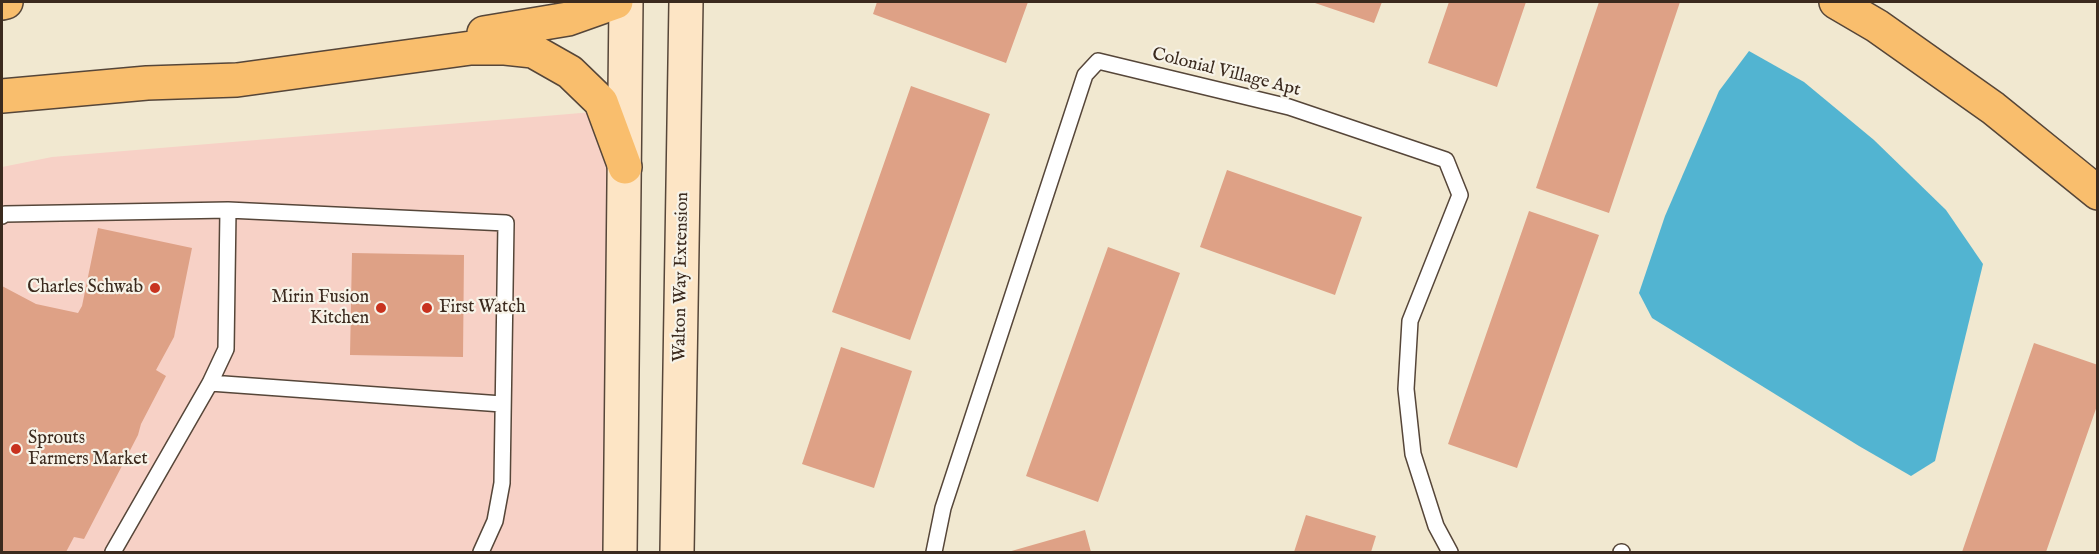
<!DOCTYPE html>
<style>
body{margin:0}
#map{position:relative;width:2099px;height:554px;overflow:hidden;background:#f1e8d0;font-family:"IM FELL English",serif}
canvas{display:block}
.frame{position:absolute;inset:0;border:3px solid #3b2a1e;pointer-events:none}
</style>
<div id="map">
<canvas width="2099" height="554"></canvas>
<div class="frame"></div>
</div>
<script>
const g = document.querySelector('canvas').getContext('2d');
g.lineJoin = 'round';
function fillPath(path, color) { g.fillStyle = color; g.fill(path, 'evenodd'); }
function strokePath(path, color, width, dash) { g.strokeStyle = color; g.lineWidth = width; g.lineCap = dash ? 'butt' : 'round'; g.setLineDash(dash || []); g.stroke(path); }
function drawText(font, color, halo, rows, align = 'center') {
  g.font = font + ' "IM FELL English",serif'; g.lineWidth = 4.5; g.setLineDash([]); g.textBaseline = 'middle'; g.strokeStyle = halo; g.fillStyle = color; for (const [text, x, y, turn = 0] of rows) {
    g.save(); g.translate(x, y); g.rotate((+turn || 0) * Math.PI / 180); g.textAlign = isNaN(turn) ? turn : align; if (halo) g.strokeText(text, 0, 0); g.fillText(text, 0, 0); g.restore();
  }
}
fillPath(new Path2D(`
 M593 112 610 151 604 552H2V167L52 157Z`), '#f7d1c6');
fillPath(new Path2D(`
 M1749 51 1804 82 1874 140 1946 210 1983 264 1935 461 1911 476 1859 446 1652 318 1639 293 1665 216 1719 91Z`), '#52b4d1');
fillPath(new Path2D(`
 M877 2H1028L1006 63 873 14Z
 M1312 2H1382L1374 23Z
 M1449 2H1526L1497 87 1428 63Z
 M1599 2H1680L1609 213 1536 188Z
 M911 86 990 114 910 340 832 312Z
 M1227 170 1362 217 1335 295 1200 247Z
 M1529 211 1599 235 1517 468 1448 444Z
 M98 228 192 248 174 337 156 370 166 376 141 424 138 435 84 539 74 537 66 552H2V286L36 304 78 313 82 306Z
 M1108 247 1180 273 1098 502 1026 476Z
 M352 253 464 255 463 357 350 355Z
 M2034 343 2098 365V403L2046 552H1962Z
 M841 347 912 371 874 488 802 464Z
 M1306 515 1376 536 1371 552H1294Z
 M1085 530 1091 552H1008Z`), '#dea186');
const lane = new Path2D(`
 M228 210 506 223 502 483 495 521 481 552
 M2 216 5 214 228 210 226 349 210 383 113 552
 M210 383 502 404
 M934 552 943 508 1085 75 1098 61 1289 107 1446 160 1460 195 1410 321 1406 389 1413 454 1436 526 1450 552
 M1621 552H1622`);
const secondary = new Path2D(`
 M620 552 626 2
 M677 552 686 2`);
const highway = new Path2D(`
 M1836 2 1877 26 1993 108 2098 193
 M2 3 6 2
 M484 33 568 19 616 2
 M2 96 147 83 237 80 471 48H505L533 51 570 72 601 102 625 167`);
strokePath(lane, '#564639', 18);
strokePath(secondary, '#564639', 36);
strokePath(highway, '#564639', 36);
strokePath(lane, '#fff', 15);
strokePath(secondary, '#fde5c5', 33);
strokePath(highway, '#f9be6d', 33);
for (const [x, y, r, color] of [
 [155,288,6,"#c8321e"],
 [381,308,6,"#c8321e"],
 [427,308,6,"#c8321e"],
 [16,449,6,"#c8321e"]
]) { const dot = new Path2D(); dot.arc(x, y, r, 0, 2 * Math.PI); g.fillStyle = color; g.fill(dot); strokePath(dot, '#f7f3e8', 2); }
drawText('18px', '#3b2a1e', '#f7f3e8', [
 ["Colonial Village Apt",1226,73,14],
 ["Walton Way Extension",682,277,-89]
]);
drawText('18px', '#3b2a1e', '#f7f3e8', [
 ["Charles Schwab",143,288],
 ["Mirin Fusion",369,298],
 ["Kitchen",369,319],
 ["First Watch",439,308,"left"],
 ["Sprouts",28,439,"left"],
 ["Farmers Market",28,460,"left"]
], 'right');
</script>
